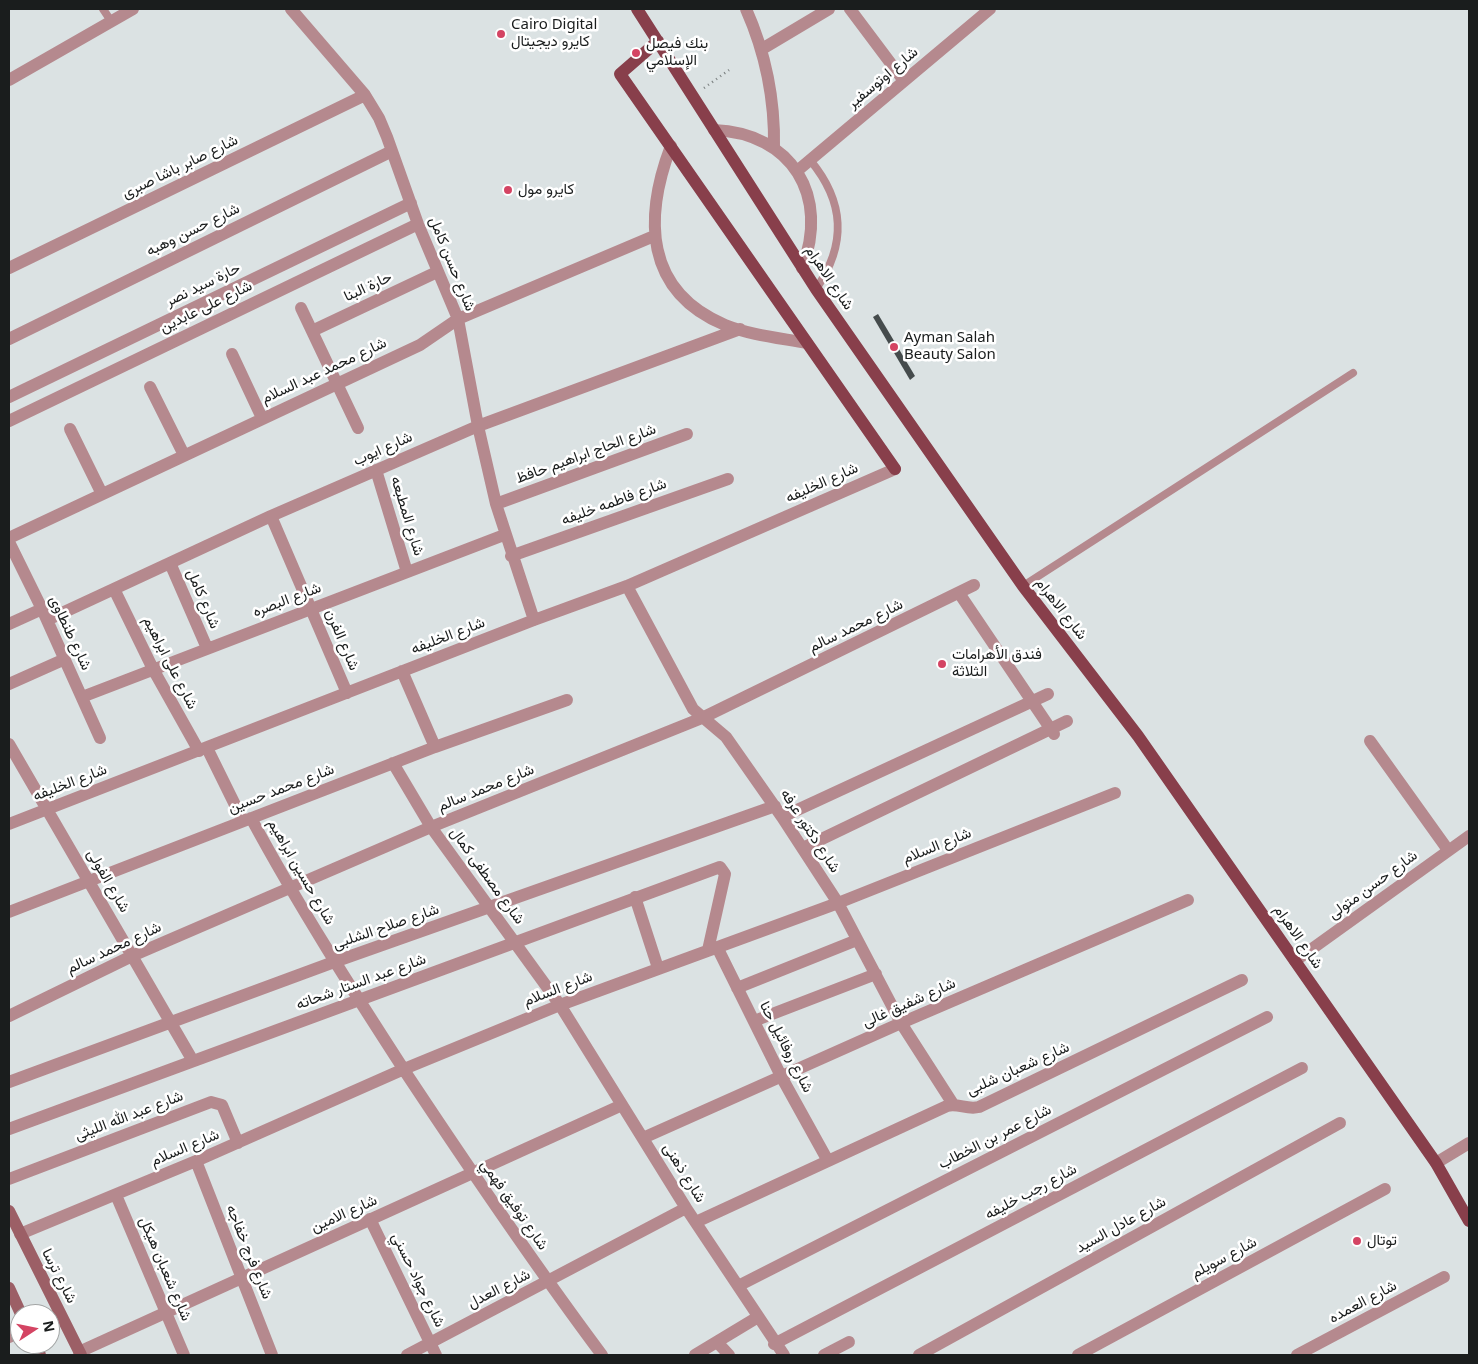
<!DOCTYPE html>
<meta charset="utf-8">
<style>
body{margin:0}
#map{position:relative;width:1478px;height:1364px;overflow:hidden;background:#dbe2e3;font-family:"Noto Sans",sans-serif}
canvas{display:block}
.frame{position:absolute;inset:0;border:10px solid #1a1d1d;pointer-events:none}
.north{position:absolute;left:10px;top:1304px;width:50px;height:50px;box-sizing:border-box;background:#fff;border:1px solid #a3a5a5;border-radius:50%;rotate:79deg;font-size:14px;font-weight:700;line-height:20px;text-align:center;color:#1a1d1d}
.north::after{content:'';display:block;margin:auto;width:18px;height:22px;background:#d44463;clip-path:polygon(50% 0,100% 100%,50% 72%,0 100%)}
</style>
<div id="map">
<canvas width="1478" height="1364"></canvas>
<div class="frame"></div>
<div class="north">N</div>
</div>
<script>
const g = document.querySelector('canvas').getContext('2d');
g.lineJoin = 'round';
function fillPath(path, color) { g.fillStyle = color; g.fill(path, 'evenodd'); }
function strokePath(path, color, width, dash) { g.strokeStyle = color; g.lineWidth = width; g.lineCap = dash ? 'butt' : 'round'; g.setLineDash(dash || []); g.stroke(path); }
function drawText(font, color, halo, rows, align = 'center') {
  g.font = font + ' "Noto Sans",Vazirmatn,sans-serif'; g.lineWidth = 5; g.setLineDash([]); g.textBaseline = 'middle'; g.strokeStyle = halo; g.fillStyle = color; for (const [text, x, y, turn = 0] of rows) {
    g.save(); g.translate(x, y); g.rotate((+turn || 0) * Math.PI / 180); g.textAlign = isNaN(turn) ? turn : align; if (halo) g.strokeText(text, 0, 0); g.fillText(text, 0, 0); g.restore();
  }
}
fillPath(new Path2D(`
 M878 314 915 376 910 380 873 317Z`), '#454b4c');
strokePath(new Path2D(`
 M704 88 729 70`), '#777c7c', 2.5, [1, 4]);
strokePath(new Path2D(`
 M103 9 111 21
 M810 160C845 202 847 244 816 289
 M1023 586 1353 373`), '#b5898e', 8);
strokePath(new Path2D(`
 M291 9 365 95 379 118 387 137 418 224 458 319 478 426 496 504 534 620
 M746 9C766 54 775 99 774 148
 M850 9 904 81
 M762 49 829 9
 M9 80 133 9
 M714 130C792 133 830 196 802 268
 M671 146C644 217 644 291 725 325 750 335 780 338 807 343
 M797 171 990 9
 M9 268 365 95
 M301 308 358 428
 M312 331 437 272
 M9 339 392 151
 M232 354 262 418
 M150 387 184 455
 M9 397 411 203
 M9 421 418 224
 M70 429 102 494
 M376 470 407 572
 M496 504 687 434
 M271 516 347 693
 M9 538 420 345 458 319 654 236
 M9 542 42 609 100 738
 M511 556 728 479
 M170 563 207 648
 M627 586 693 709 726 737 782 817 838 903 901 1023 953 1104
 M114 589 153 669 199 751
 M959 593 1054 734
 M47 620 271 516 478 426 740 329
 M9 624 42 609
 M402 671 435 747
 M9 684 65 659
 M82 697 504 535
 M1370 741 1448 850
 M9 744 193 1061
 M207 748 243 821
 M393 763 431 827 560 1005 686 1208 784 1355
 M782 817 1048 694
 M251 818C299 907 353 991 408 1076 471 1171 534 1264 602 1355
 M9 824 534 620 627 586 895 469
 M803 848 1067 721
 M635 897 658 968
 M9 912 435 747 567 700
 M717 947 782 1078 828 1161
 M1295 961 1469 836
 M737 988 857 940
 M9 1016 132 956 431 827 702 718 974 585
 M754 1021 876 974
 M9 1082 334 962 775 806
 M9 1129 720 867 725 874 708 950
 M643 1138 901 1023 1188 900
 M196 1161 272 1355
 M1436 1163 1469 1143
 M9 1179 211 1102 222 1105 238 1143
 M116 1195 184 1355
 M370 1219 436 1355
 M696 1222 947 1106C958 1103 967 1110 979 1107L1242 980
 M20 1234 196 1161 404 1069 560 1005 838 903 1115 793
 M738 1286 1267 1017
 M9 1337 20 1332
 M717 1342 729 1355
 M774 1344 1302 1068
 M79 1352 622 1105
 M407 1355 686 1208
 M695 1355 758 1317
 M824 1355 849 1342
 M919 1355 1340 1123
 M1078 1355 1385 1189
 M1297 1355 1444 1277`), '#b5898e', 12);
strokePath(new Path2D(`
 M9 1211 81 1355
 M9 1288 21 1314
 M35 1344 40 1355`), '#9c5f66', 12);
strokePath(new Path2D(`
 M637 9 816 289 1023 586 1138 736 1436 1163 1469 1221
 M658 41 620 74 895 469`), '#883f4b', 12);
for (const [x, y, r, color] of [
 [501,34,5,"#d44463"],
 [636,53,5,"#d44463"],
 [508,190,5,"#d44463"],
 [894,347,5,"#d44463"],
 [942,664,5,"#d44463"],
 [1357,1241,5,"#d44463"]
]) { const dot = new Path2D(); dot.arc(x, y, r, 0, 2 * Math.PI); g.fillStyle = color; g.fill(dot); strokePath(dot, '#fff', 2); }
drawText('15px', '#1a1d1d', '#fff', [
 ["Cairo Digital",511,25],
 ["كايرو ديجيتال",511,42],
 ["بنك فيصل",646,44],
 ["الإسلامي",646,61],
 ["كايرو مول",518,190],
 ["Ayman Salah",904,338],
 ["Beauty Salon",904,355],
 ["فندق الأهرامات",952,655],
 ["الثلاثة",952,672],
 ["توتال",1367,1241]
], 'left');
drawText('15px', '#1a1d1d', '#fff', [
 ["شارع اوتوسفير",883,78,-40],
 ["شارع صابر باشا صبرى",180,167,-26],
 ["شارع حسن وهبه",193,230,-26],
 ["شارع حسن كامل",452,264,68],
 ["شارع الاهرام",829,278,56],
 ["حارة سيد نصر",203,285,-26],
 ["حارة البنا",368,287,-25],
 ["شارع على عابدين",206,307,-26],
 ["شارع محمد عبد السلام",324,371,-25],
 ["شارع ايوب",383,449,-24],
 ["شارع الحاج ابراهيم حافظ",586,454,-20],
 ["شارع الخليفه",822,483,-24],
 ["شارع فاطمه خليفه",614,502,-20],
 ["شارع المطبعه",407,516,73],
 ["شارع كامل",203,599,67],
 ["شارع البصره",287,600,-21],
 ["شارع الاهرام",1061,609,52],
 ["شارع محمد سالم",856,626,-26],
 ["شارع طنطاوى",70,633,65],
 ["شارع الخليفه",448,636,-21],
 ["شارع الفرن",342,640,67],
 ["شارع على ابراهيم",170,663,63],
 ["شارع الخليفه",70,783,-21],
 ["شارع محمد سالم",486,788,-22],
 ["شارع محمد حسين",281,789,-21],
 ["شارع دكتور عرفه",810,831,57],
 ["شارع السلام",937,846,-22],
 ["شارع حسين ابراهيم",301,872,60],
 ["شارع مصطفى كمال",487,876,54],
 ["شارع الفولى",108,881,60],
 ["شارع حسن متولى",1373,885,-36],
 ["شارع صلاح الشلبى",386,927,-19],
 ["شارع الاهرام",1298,937,55],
 ["شارع محمد سالم",114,948,-25],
 ["شارع عبد الستار شحاته",361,982,-20],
 ["شارع السلام",558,989,-21],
 ["شارع شفيق غالى",909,1003,-24],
 ["شارع روفائيل حنا",786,1047,63],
 ["شارع شعبان شلبى",1018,1069,-24],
 ["شارع عبد الله الليثى",129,1116,-21],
 ["شارع عمر بن الخطاب",995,1137,-27],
 ["شارع السلام",185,1148,-23],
 ["شارع ذهنى",684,1173,58],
 ["شارع رجب خليفه",1031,1192,-28],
 ["شارع توفيق فهمي",514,1205,55],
 ["شارع الامين",344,1214,-24],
 ["شارع عادل السيد",1121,1225,-29],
 ["شارع فرج خفاجه",249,1252,68],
 ["شارع سويلم",1224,1258,-28],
 ["شارع شعبان هيكل",165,1269,67],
 ["شارع ترسا",59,1276,63],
 ["شارع جواد حسني",418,1280,64],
 ["شارع العدل",499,1289,-27],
 ["شارع العمده",1363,1302,-28]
]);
</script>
